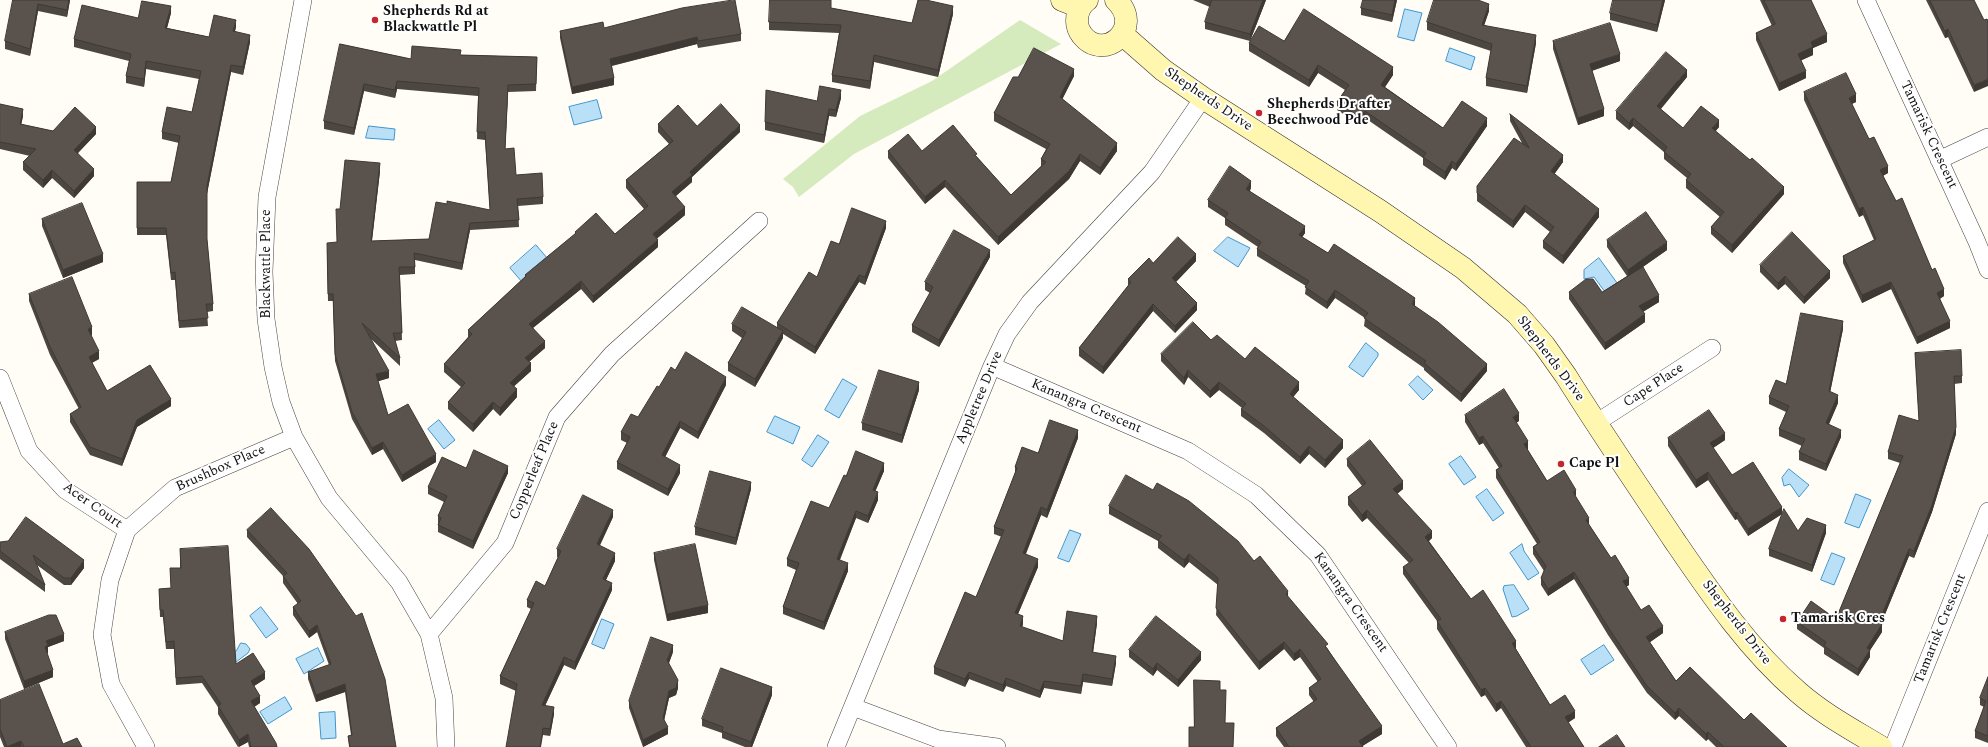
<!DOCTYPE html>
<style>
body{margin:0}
canvas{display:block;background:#fffdf5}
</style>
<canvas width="1988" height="747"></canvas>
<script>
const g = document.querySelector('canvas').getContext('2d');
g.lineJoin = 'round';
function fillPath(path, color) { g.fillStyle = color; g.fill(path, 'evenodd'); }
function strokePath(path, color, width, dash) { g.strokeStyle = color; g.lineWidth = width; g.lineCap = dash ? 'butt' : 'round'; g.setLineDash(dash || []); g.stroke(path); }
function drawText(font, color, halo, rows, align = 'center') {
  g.font = font + ' Spectral,serif'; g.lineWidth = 4; g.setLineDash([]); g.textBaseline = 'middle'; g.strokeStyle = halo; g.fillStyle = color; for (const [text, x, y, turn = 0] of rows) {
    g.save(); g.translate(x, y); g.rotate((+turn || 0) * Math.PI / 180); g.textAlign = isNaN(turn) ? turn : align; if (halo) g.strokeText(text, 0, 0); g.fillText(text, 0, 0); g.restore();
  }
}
fillPath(new Path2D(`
 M1020 20 1061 44 854 154 799 197 793 187 783 179 860 116 932 81Z`), '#d5ebbd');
const water = new Path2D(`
 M1405 9 1422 13 1414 41 1398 37Z
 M1450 48 1475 57 1471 70 1446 61Z
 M597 100 602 118 574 125 569 107Z
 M369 126 395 129 394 140 366 138Z
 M1228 237 1250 248 1238 267 1214 251Z
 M536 245 548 259 522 282 510 268Z
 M1599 258 1620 287 1608 296 1594 277 1584 279V270Z
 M1366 343 1378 353V356L1363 377 1349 367Z
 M1418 376 1433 390 1423 400 1409 385Z
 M843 379 857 387 839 418 825 410Z
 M775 416 800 427 793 444 767 432Z
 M439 420 455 440 444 449 428 429Z
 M818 435 829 442 812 467 802 460Z
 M1461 456 1476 477 1464 485 1449 464Z
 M1789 469 1809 485 1799 497 1790 484 1784 486 1782 478Z
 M1487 489 1504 513 1493 521 1476 497Z
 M1856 494 1871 500 1859 528 1845 523Z
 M1070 530 1081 534 1069 562 1058 558Z
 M1522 544 1524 551 1539 573 1528 580 1510 553Z
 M1832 553 1845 558 1834 585 1821 580Z
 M1514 585 1529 609 1517 616 1512 617 1503 589 1504 586Z
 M261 607 278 629 266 638 250 616Z
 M602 619 614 624 604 649 592 644Z
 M241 643 246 644 250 649 248 653 224 671 227 654 236 651Z
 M1604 645 1614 660 1591 675 1581 660Z
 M318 648 324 661 304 674 296 659Z
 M285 697 292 709 268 724 260 712Z
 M335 712 336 738 321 739 319 713Z`);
fillPath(water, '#b9e0f7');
strokePath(water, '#3f96cf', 1);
const street = new Path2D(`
 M303 0 267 197 264 272 266 319 273 367 281 402 294 437 329 498 399 582 429 634 444 698 446 747
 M1866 0 1977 242 1988 270
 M1939 160 1988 137
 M992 366 1188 451 1256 495 1318 555 1448 747
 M0 378 29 451 65 490 127 530
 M1596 423 1712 348
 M429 634 505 543 557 417 612 354 759 221
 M853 707 938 739 997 747
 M146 747 111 684 102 635 110 580 127 530 175 488 294 437
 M836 747 992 366 1007 334 1030 302 1152 172 1203 98
 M1893 747 1988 511`);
const secondary = new Path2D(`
 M1062 0 1080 7
 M1087 0C1080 5 1077 12 1077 21 1077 26 1079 31 1082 35 1104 63 1145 28 1116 0
 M1122 34 1163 70 1203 98 1380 211 1463 268 1517 314 1544 345 1566 376C1601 432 1638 486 1674 540 1711 594 1748 649 1798 692 1823 714 1853 730 1881 747`);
strokePath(street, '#444', 18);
strokePath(secondary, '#333', 23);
strokePath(street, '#fff', 17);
strokePath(secondary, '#fff6b0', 22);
fillPath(new Path2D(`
 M13 0H70L67 17 38 11 30 56 5 49V41Z
 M1193 0H1266L1250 41 1205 29V22L1210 7Z
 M1363 0H1397L1392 22 1361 15V8Z
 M1665 0 1657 32 1610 20V13Z
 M1760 0H1811L1827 42 1813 48V55L1801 60 1806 78 1779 91 1756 40V33L1772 26Z
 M1926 0H1974V92L1948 37 1945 38Z
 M831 8 912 23 953 14 938 77 874 62 870 89 832 82V75L839 33 769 30V22Z
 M1489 11 1484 25 1536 43 1527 93 1486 86V78L1491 51 1427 30V22Z
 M171 13 167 28 209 37 236 27 235 31 250 42 243 75 231 72 207 193V239L213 304V311L207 312 208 326 179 328 175 280H171L166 235H137V182H171L179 143 162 139V132L192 112 199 79 146 69 144 87 126 83V76L129 61 74 47V39L138 18Z
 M604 28 741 34V41L698 48 697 44 612 66 614 85 572 94 560 38V31Z
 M1284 41 1393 75 1385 87 1443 128 1487 126 1456 171 1452 168 1445 180 1423 165V158L1365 118 1361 125 1337 110V102L1345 90 1318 73 1309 87 1249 51V43Z
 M1553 41 1620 61 1592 71 1604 116 1578 125 1553 49Z
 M340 44 411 59 461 55 537 57 536 91 508 92 505 149 516 175 543 197V204L518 206 519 227 470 230 462 270 415 260V274L400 275 402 340 395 341 400 358V366L370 338 389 378 378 381 388 415 436 462 402 482 383 449 372 455 352 419 335 361 333 301H328L327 250 337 242 340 209 380 171 372 241 429 239 447 204 490 210 485 140 477 139 478 96 397 89 395 98 364 91 354 135 324 129V121Z
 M1074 76 1062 99 1117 151 1100 175 1080 161 1069 179 998 245 945 187 925 204 888 158V151H922L977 157 1011 195 1041 166V159L1046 149 994 121V113L1018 77Z
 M1687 77 1661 109 1683 128 1719 127 1715 131 1784 194 1732 253 1711 234V227L1720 217 1686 188V180L1687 178 1664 159V152L1633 126 1629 130 1616 119V111Z
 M1804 92 1856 102 1852 104 1869 139 1888 173 1883 176 1896 201 1932 270 1944 296 1940 299 1950 328 1917 344 1891 289 1862 303 1843 263V256L1874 240 1863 215 1859 217 1804 100Z
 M841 98 836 117 829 116 824 143 765 130V122L817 101Z
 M0 104 23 116 21 124 53 131 96 134 78 153 94 176 74 198 52 178 43 188 23 170V162L30 156 0 149Z
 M1510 114 1563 162 1554 174 1599 217 1563 264 1543 248V241L1550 232 1525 212 1513 228 1477 201V186L1522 143 1510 121Z
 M658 124 697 126 740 132 692 177V182L676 196 685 215 657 238 658 247 593 303 581 289 533 328 545 348 529 362 531 371 514 386 517 397 500 416 493 409 473 432 448 409V402L461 387 444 372V364L468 337V330L525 277V275L575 234V232L615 234 644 209 626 188V180L669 144 658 132Z
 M1251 188 1250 191 1305 233 1302 237 1415 306 1487 371 1461 402 1424 370V368L1364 326 1365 318 1335 298 1327 309 1305 294 1306 286 1257 256V249L1258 247 1225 225V218L1208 207V200Z
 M42 219 103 262 63 278 42 226Z
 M886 228 865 285 859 282 815 354 783 334V338L755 387 728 371V363L742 338 732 331V324L777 327V323L817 277 839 244Z
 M1607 240 1667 250 1643 267 1659 302 1643 312 1645 322 1605 350 1569 299V292H1602L1627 276 1607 247Z
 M990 257 939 347 912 332V325L930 293 925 290V282Z
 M1196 261 1176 282 1197 310 1175 333 1153 311 1103 374 1079 356V348L1128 286V279L1153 263Z
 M1760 265 1830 278 1804 304 1785 284 1778 290 1760 272Z
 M29 294 92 335H91L99 359 92 363 107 391 171 406 137 427 122 466 90 455 70 422V414L79 409 50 355 29 301Z
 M1843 329 1830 392 1838 403 1829 424 1841 437 1826 471 1799 460V452L1802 446 1779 436V429L1786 412 1769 404V397L1786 384Z
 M1211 340 1299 390 1293 397 1343 448 1325 468 1309 454 1300 464 1264 433 1241 416V409L1242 408 1219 390 1210 398 1188 377 1184 385 1161 361V354Z
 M1915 353 1962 376V383L1954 384 1956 434 1932 512 1914 558 1909 556 1881 624 1882 632 1870 650V657L1858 676 1824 654V648L1797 629V622L1836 619 1900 463 1888 459V452L1919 421Z
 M675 370 726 385 698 439 680 428 665 457 680 473 668 496 617 469V462L627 443 621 440V432L638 417 659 387Z
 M919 390 902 443 862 430V423Z
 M1465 415 1519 421 1516 423 1528 449H1527L1547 481 1576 497 1589 525 1629 585 1626 587 1641 610 1663 633 1650 642 1676 681 1744 720 1787 747H1716L1708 739 1706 741 1679 716 1675 720 1647 693 1608 635 1574 579 1548 596 1541 585V578L1544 571 1533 554V547L1537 544 1496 478V470L1499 468 1483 443 1479 445 1465 422Z
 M1078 438 1047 518 1041 515 1026 554 1038 567 1018 614 1023 624 1022 627 1063 641 1097 623 1093 653 1116 663 1112 686 1083 682 1081 694 1044 688 1040 698 1006 686 1003 692 969 679 965 687 934 674V667L976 597 1002 537 994 534V527L1015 473V467L1038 453Z
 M1668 438 1725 440 1713 448 1732 475 1782 513 1798 531 1826 533 1812 572 1769 556V549L1782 514 1748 536 1737 519 1735 520 1708 480 1696 488 1668 446Z
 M1347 459 1403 489 1397 494 1432 538 1429 541 1471 599 1516 648V649L1550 705 1575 718 1568 722 1584 747H1526L1501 708 1496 712 1485 695 1481 697 1437 629V621L1403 574V567L1409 563 1367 518 1362 522 1348 505V497L1362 486 1347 466Z
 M466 468 508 473 473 549 438 532V516L444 502 428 494V487Z
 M884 471 875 491 878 500 868 523 856 518 840 560 848 571 824 630 783 614V607L796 570 787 566V559L829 508 846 476Z
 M751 489 736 545 695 535V527Z
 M1109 506 1254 561 1288 597 1328 649 1382 734 1362 746 1363 747H1284L1276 736V728L1314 702 1309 695V688L1318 682 1300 657 1294 661 1284 649 1259 670 1216 615 1218 585 1189 562 1184 568 1158 548V541L1109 514Z
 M271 508 396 747H349L348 736 351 735 345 692 316 702 308 679V672L329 665 317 632 309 638 293 615V607L298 604 283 583V576L247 537V530Z
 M613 517 599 546 615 561 606 580 612 590 575 670 564 665 545 706 554 714 550 736 543 735 516 691 500 684V676L531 609 527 607V600L545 586 558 557H557V549Z
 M0 542 84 568 71 585H64L37 565 45 585V592L0 559Z
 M180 549 236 664 265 679 254 686 260 703 254 707 277 747H249L248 742 238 747 218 714V707L202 683 176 685 174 649H166L163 617H160L159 589 171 588 170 568H180Z
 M654 553 708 613 667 621 654 560Z
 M5 632 64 641 48 647V653H47L53 677 24 689 5 639Z
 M1129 650 1201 660 1178 687 1157 670 1153 676 1129 657Z
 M673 652 669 663 678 688 676 695 669 698 664 720 668 734 643 747 629 708V701Z
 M1988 677V743L1975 738V731L1984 707 1980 705V698Z
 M772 695 752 747H745L722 738V733L702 726V719Z
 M0 700 63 744 82 747H4L0 737Z`), '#4d4742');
fillPath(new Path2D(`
 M69 0H70L67 17V10Z
 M1263 0H1266L1250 41V34Z
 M1395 0H1397L1392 22V15Z
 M1663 0H1665L1657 32V25Z
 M38 4V11L30 56V49Z
 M1489 4V11L1482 32V25Z
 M171 6V13L165 35V28Z
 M953 6V14L938 77V70Z
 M236 20V27L233 38V31Z
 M1948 29V37L1945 38V31Z
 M1827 34V42L1813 48V55L1798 62V54L1811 42Z
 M250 35V42L243 75V67Z
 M1536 35V43L1527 93V86Z
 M697 37V44L610 66V59Z
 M1620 54V61L1590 71V64Z
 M874 55V62L870 89V81Z
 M146 61V69L144 87V79Z
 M231 65V72L207 194V186Z
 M1318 65V73L1309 87V80Z
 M1393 67V75L1381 93V85Z
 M1074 69V76L1060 104V97Z
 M1687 70V77L1657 113V106Z
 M1806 71V78L1779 91V83Z
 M614 78V85L572 94V87Z
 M1988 79V86L1974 92V85Z
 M397 81V89L395 98V90Z
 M364 84V91L354 135V128Z
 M508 85V92L505 156V149Z
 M841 90V98L836 117V110Z
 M1856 94V102L1849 105V98Z
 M23 109V116L20 131V124Z
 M829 109V116L824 143V135Z
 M1604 109V116L1578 125V118Z
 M1365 111V118L1361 125V118Z
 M1487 118V126L1456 171V164Z
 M1633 118V126L1629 130V123Z
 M1719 120V127L1712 136V128Z
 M740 125V132L692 177V182L672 199V192L690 172Z
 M96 127V134L74 157V150Z
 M1117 143V151L1100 175V168Z
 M1080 154V161L1069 179 998 245V237Z
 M1563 155V162L1551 179V171Z
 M1452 161V168L1445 180V172Z
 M380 163V171L371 248V241Z
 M1888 166V173L1880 177V170Z
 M94 169V176L74 198V191Z
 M52 170V178L43 188V180Z
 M945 180V187L925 204V197Z
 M1251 181V188L1246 196V189Z
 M1784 187V194L1732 253V245Z
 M1525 205V212L1513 228V221Z
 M685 207V215L653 242V234Z
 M1863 207V215L1859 217V209Z
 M1599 209V217L1563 264V256Z
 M886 221V228L865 285V277Z
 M470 223V230L462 270V263Z
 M1305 226V233L1299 242V235Z
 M658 240V247L593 303V296Z
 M1667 242V250L1628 277V270Z
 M990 250V257L939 347V340Z
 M103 254V262L63 278V270Z
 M1196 254V261L1172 286V278Z
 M1830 271V278L1804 304V297Z
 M859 275V282L815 354V347Z
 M1785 276V284L1778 290V283Z
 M581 281V289L529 331V324Z
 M1891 282V289L1862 303V295Z
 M1944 289V296L1937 300V293Z
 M1335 290V298L1327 309V302Z
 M1659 295V302L1639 314V306Z
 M1415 298V306L1412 311V304Z
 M1197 303V310L1175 333V326Z
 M1153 304V311L1103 374V367Z
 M1645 314V322L1605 350V343Z
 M1843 321V329L1829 398V391Z
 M1950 321V328L1917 344V337Z
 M92 327V335L88 336V329Z
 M783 331V338L755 387V379Z
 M545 341V348L525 365V358Z
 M99 351V359L89 364V357Z
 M531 363V371L510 390V383Z
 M1487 364V371L1461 402V394Z
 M1188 370V377L1184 385V378Z
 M389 371V378L376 382V374Z
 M726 377V385L698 439V432Z
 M919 382V390L902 443V435Z
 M1219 382V390L1210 398V391Z
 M1299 382V390L1290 401V394Z
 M517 389V397L500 416V408Z
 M1838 395V403L1826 431V423Z
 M171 399V406L137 427 122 466V459L137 420Z
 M493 402V409L473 432V424Z
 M1519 413V421L1513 425V417Z
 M680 421V428L662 463V455Z
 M1956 427V434L1932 512 1914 558V551Z
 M1078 430V438L1047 518V510Z
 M1841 430V437L1826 471V464Z
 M1725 433V440L1710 450V443Z
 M1483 436V443L1479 445V438Z
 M1343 440V448L1325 468V460Z
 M1528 441V449L1524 452V444Z
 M383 442V449L372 455V448Z
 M1309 446V454L1300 464V457Z
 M436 454V462L402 482V475Z
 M884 463V471L873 497V490Z
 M680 465V473L668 496V489Z
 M508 466V473L473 549V541Z
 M1708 472V480L1696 488V480Z
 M1403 481V489L1393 497V489Z
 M751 482V489L736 545V538Z
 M1576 490V497L1573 492Z
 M878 492V500L868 523V516Z
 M1041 507V515L1023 560V553Z
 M1782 507V514L1748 536V529Z
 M613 510V517L597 552V544Z
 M1367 510V518L1362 522V515Z
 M856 511V518L837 566V559Z
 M1737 512V519L1735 520V513Z
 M1589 518V525L1586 520Z
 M1826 525V533L1812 572V565Z
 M1432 531V538L1425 544V537Z
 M1909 549V556L1879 629V622Z
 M615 553V561L603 586V579Z
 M1189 554V562L1184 568V560Z
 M1038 559V567L1015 621V613Z
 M84 560V568L71 585V578Z
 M848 563V571L824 630V622Z
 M1574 572V579L1548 596V589Z
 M1629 578V585L1623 589V581Z
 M612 583V590L575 670V662Z
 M1288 591V599L1286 594Z
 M708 605V613L667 621V614Z
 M1023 616V624L1020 633V626Z
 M1097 616V623L1092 660V652Z
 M1882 624V632L1867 655V648Z
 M317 625V632L309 638V631Z
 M1663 626V633L1646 645V637Z
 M64 634V641L48 647V653L45 654V647L46 641Z
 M1516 641V648L1512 651V643Z
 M1284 642V649L1259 670V662Z
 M673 645V652L667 668V660Z
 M1300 649V657L1294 661V654Z
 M1870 650V657L1858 676V669Z
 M1201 652V660L1178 687V680Z
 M1116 656V663L1112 686V679Z
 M564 657V665L542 712V705Z
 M1157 663V670L1153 676V669Z
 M53 670V677L24 689V681Z
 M265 672V679L251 688V681Z
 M969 672V679L965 687V679Z
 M1083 674V682L1081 694V686Z
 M1006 678V686L1003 692V685Z
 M678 680V688L676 695 669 698 663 726V718L669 691Z
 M1044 681V688L1040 698V691Z
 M345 684V692L316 702V695Z
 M772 687V695L752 747H751V742Z
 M1485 688V695L1481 697V690Z
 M260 696V703L251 709V701Z
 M1501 701V708L1496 712V704Z
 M554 707V714L550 736V729Z
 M1679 708V716L1675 720V713Z
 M1575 711V718L1565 725V717Z
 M1382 726V734L1361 747 1359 741Z
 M668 727V734L643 747V740Z
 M543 728V735L541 747H540Z
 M1708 732V739L1706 741V734Z
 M248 734V742L239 747V740Z
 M21 741V747H7Z`), '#3f3936');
const building = new Path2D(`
 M13 0H69L67 10 38 4 30 49 5 41Z
 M735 0 741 34 698 41 697 37 610 59 614 78 572 87 560 31 603 22 604 28 682 8Z
 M770 0H831V8L912 23 918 0H926L953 6 938 70 874 55 870 81 832 75 841 25 769 22Z
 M1212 0H1263L1250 34 1205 22Z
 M1363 0H1395L1392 15 1361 8Z
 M1434 0H1478L1489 4 1482 25 1536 35 1527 86 1486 78 1492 44 1427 22Z
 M1613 0H1663L1657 25 1610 13Z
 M1764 0H1811L1827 34 1811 42 1813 47 1798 54 1806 71 1779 83 1756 33 1775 24Z
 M1930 0H1974L1984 20 1987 19 1988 21V79L1974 85 1948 29 1945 31Z
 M142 1 171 6 165 28 209 37 214 15 236 20 233 31 250 35 243 67 231 65 207 186V239L213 304H206L208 318 179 321 175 272 171 273 166 228H137V182H171L180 136 162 132 167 107 192 112 201 71 146 61 144 79 126 76 131 54 74 39 82 5 138 18Z
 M1304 9 1393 67 1381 85 1443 128 1462 101 1487 118 1456 164 1452 161 1445 172 1423 157 1426 153 1365 111 1361 118 1337 102 1349 85 1318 65 1309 80 1249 43 1259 26 1284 41Z
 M1610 23 1620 54 1590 64 1604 109 1578 118 1553 41Z
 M340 44 411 59 412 46 461 50 460 55 537 57 536 84 508 85 505 149 514 148 516 175 542 173 543 197 517 199 519 220 470 223 462 263 414 253 415 267H399L402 333H393L400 358 362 323 389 371 376 374 388 415 408 404 436 454 402 475 383 442 372 448 352 412 335 354 333 294H328L327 243 337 242 336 209H340L345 160 380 163 371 241 429 239 436 202 447 204V201L490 210 485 132H477L479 88 397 81 395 90 364 84 354 128 324 121Z
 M1034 48 1074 69 1060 97 1117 143 1100 168 1080 154 1069 171 998 237 945 180 925 197 888 151 908 134 922 151 953 125 977 154 975 155 1011 195 1046 162 1041 159 1050 144 994 113 1013 77H1018Z
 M1666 52 1687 70 1657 106 1683 128 1701 106 1719 120 1712 128 1750 160 1752 158 1784 187 1732 245 1711 227 1724 212 1686 180 1691 174 1664 152 1667 147 1633 118 1629 123 1616 111Z
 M1846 73 1856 94 1849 98 1869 139 1874 137 1888 166 1880 170 1896 201 1902 198 1932 270 1935 268 1944 289 1937 293 1950 321 1917 337 1891 282 1862 295 1843 256 1876 239 1863 207 1859 209 1804 92Z
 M820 86 841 90 836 110 829 109 824 135 765 122 766 90 817 101Z
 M0 104 23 109 20 124 53 131 75 107 96 127 74 150 94 169 74 191 52 170 43 180 23 162 36 149 0 142Z
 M721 104 740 125 690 172 692 175 672 192 685 207 653 234 658 240 593 296 581 281 529 324 545 341 525 358 531 363 510 383 517 389 500 408 493 402 473 424 448 402 465 383 444 364 472 334 468 330 526 276 525 275 576 233 575 232 596 213 615 234 648 206 626 180 673 141 658 124 678 105 697 126Z
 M1510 114 1563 155 1551 171 1599 209 1563 256 1543 241 1554 227 1525 205 1513 221 1477 193V186L1514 138 1529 148Z
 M1230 166 1251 181 1246 189 1305 226 1299 235 1328 253 1334 244 1390 281 1415 298 1412 304 1438 322 1487 364 1461 394 1424 363 1426 361 1364 318 1368 313 1335 290 1327 302 1305 287 1309 281 1257 249 1261 242 1225 218 1228 213 1208 200Z
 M82 203 103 254 63 270 42 219Z
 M852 208 886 221 865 277 859 275 815 347 777 323 809 272 817 277 831 241 839 244Z
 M1646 212 1667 242 1628 270 1607 240Z
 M954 230 990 250 939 340 912 325 933 287 925 282Z
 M1792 232 1830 271 1804 297 1785 276 1778 283 1760 265Z
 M1178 237 1196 254 1172 278 1197 303 1175 326 1153 304 1103 367 1079 348 1131 282 1128 279 1149 258 1153 263Z
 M1643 267 1659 295 1639 306 1645 314 1605 343 1569 292 1586 279H1593L1602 292Z
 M72 277 92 327 88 329 99 351 89 357 107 391 150 365 171 399 137 420 122 459 90 447 70 414 81 407 50 347 29 294Z
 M742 307 783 331 755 379 728 363 746 332 732 324Z
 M1801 313 1843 321 1829 391 1838 395 1826 423 1841 430 1826 464 1799 452 1805 439 1779 429 1789 406 1769 397 1776 380 1786 384Z
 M1193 322 1211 340 1217 335 1245 359 1255 347 1299 382 1290 394 1343 440 1325 460 1309 446 1300 457 1264 426 1241 409 1246 404 1219 382 1210 391 1188 370 1184 378 1161 354Z
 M1961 350 1962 376H1954L1956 427 1932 505 1914 551 1909 549 1879 622 1882 624 1867 648 1870 650 1858 669 1824 646 1826 642 1797 622 1811 601 1836 619 1903 456 1888 452 1899 415 1919 421 1915 353Z
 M686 352 726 377 698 432 680 421 662 455 680 465 668 489 617 462 630 437 621 432 631 414 638 417 657 386 659 387 671 367 675 370Z
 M879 370 919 382 902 435 862 423Z
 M1504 389 1519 413 1513 417 1528 441 1524 444 1547 481 1564 470 1576 490 1573 492 1589 518 1586 520 1611 558 1615 555 1629 578 1623 581 1641 610 1649 605 1663 626 1646 637 1676 681 1690 667 1744 720 1751 713 1787 747H1724L1708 732 1706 734 1679 708 1675 713 1647 686 1608 627 1574 572 1548 589 1541 578 1546 566 1533 547 1540 542 1496 470 1502 466 1483 436 1479 438 1465 415Z
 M1709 410 1725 433 1710 443 1732 475 1753 462 1782 507 1748 529 1737 512 1735 513 1708 472 1696 480 1668 438Z
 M1050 420 1078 430 1047 510 1041 507 1023 553 1038 559 1015 613 1023 616 1020 626 1063 641 1067 611 1097 616 1092 652 1116 656 1112 679 1083 674 1081 686 1044 681 1040 691 1006 678 1003 685 969 672 965 679 934 667 965 592 976 597 1004 530 994 527 1017 468 1015 467 1022 447 1038 453Z
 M1370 440 1403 481 1393 489 1432 531 1425 537 1471 599 1483 590 1516 641 1512 643 1550 705 1565 695 1575 711 1565 717 1584 747H1531L1501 701 1496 704 1485 688 1481 690 1437 621 1441 619 1403 567 1413 560 1367 510 1362 515 1348 497 1366 483 1347 459Z
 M474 450 508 466 473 541 438 525 441 518 438 516 447 496 428 487 442 457 466 468Z
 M856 451 884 463 873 490 878 492 868 516 856 511 837 559 848 563 824 622 783 607 799 563 787 559 811 501 829 508 844 475 846 476Z
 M710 471 751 482 736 538 695 527Z
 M1126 475 1153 490 1157 483 1189 501 1238 541 1254 561 1260 556 1288 591 1286 594 1328 644 1325 646 1382 726 1359 741 1363 747H1289L1276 728 1317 699 1309 688 1321 679 1300 649 1294 654 1284 642 1259 662 1216 608 1218 578 1189 554 1184 560 1158 540 1162 536 1109 506Z
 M583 495 613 510 597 544 615 553 603 579 612 583 575 662 564 657 542 705 554 707 550 729 543 728 540 747H506L517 684 500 676 534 603 527 600 536 581 545 586 561 551 557 549Z
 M271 508 309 549 356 616 362 613 385 679 396 747H350L348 736 352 735 345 684 316 695 308 672 331 664 317 625 309 631 293 607 301 601 283 576 287 573 247 530Z
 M1784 509 1798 531 1807 518 1826 525 1812 565 1769 549Z
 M26 517 84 560 71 578H64L33 555 45 585 0 551V542L8 541Z
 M695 544 708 605 667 614 654 553Z
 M228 546 236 664 253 653 265 672 251 681 260 696 251 701 276 743 277 747H251L248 734 239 740 218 706 221 704 202 676 176 678 174 641 166 642 163 610H160L159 589 171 588 170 568H181L180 549Z
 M49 615H56L64 634 46 641 48 645 45 647 53 670 24 681 5 632Z
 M1156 616 1201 652 1178 680 1157 663 1153 669 1129 650Z
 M651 637 673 645 667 660 678 680 676 688 669 691 663 718 668 727 643 740 629 701Z
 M721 668 772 687 751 742 722 731 723 727 702 719Z
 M1988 677V736L1975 731 1986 701 1980 698Z
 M1194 680 1220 681V690H1226L1225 723H1234L1233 747H1189V727H1194Z
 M39 684 63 744 77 738 82 747H24L21 741 7 747 0 729V700Z
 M1617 735 1625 747H1599Z`);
fillPath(building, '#5a524d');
strokePath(building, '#3f3936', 1);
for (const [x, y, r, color] of [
 [375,20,4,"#c4262e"],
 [1259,113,4,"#c4262e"],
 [1561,464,4,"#c4262e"],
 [1783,619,4,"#c4262e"]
]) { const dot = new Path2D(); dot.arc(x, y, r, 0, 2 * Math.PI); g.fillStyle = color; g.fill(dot); strokePath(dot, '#fff', 1.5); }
drawText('bold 14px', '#111', '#fff', [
 ["Shepherds Rd at",383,12],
 ["Blackwattle Pl",383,28],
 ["Shepherds Dr after",1267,105],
 ["Beechwood Pde",1267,121],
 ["Cape Pl",1569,464],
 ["Tamarisk Cres",1791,619]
], 'left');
drawText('14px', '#111', '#fff', [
 ["Shepherds Drive",1208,100,34],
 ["Tamarisk Crescent",1928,135,65],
 ["Blackwattle Place",267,264,-90],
 ["Shepherds Drive",1550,359,53],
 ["Cape Place",1654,386,-33],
 ["Appletree Drive",980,398,-67],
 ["Kanangra Crescent",1086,407,23],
 ["Brushbox Place",221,469,-24],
 ["Copperleaf Place",535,471,-67],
 ["Acer Court",92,506,35],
 ["Kanangra Crescent",1350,603,55],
 ["Shepherds Drive",1736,623,52],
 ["Tamarisk Crescent",1941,629,-68]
]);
</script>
